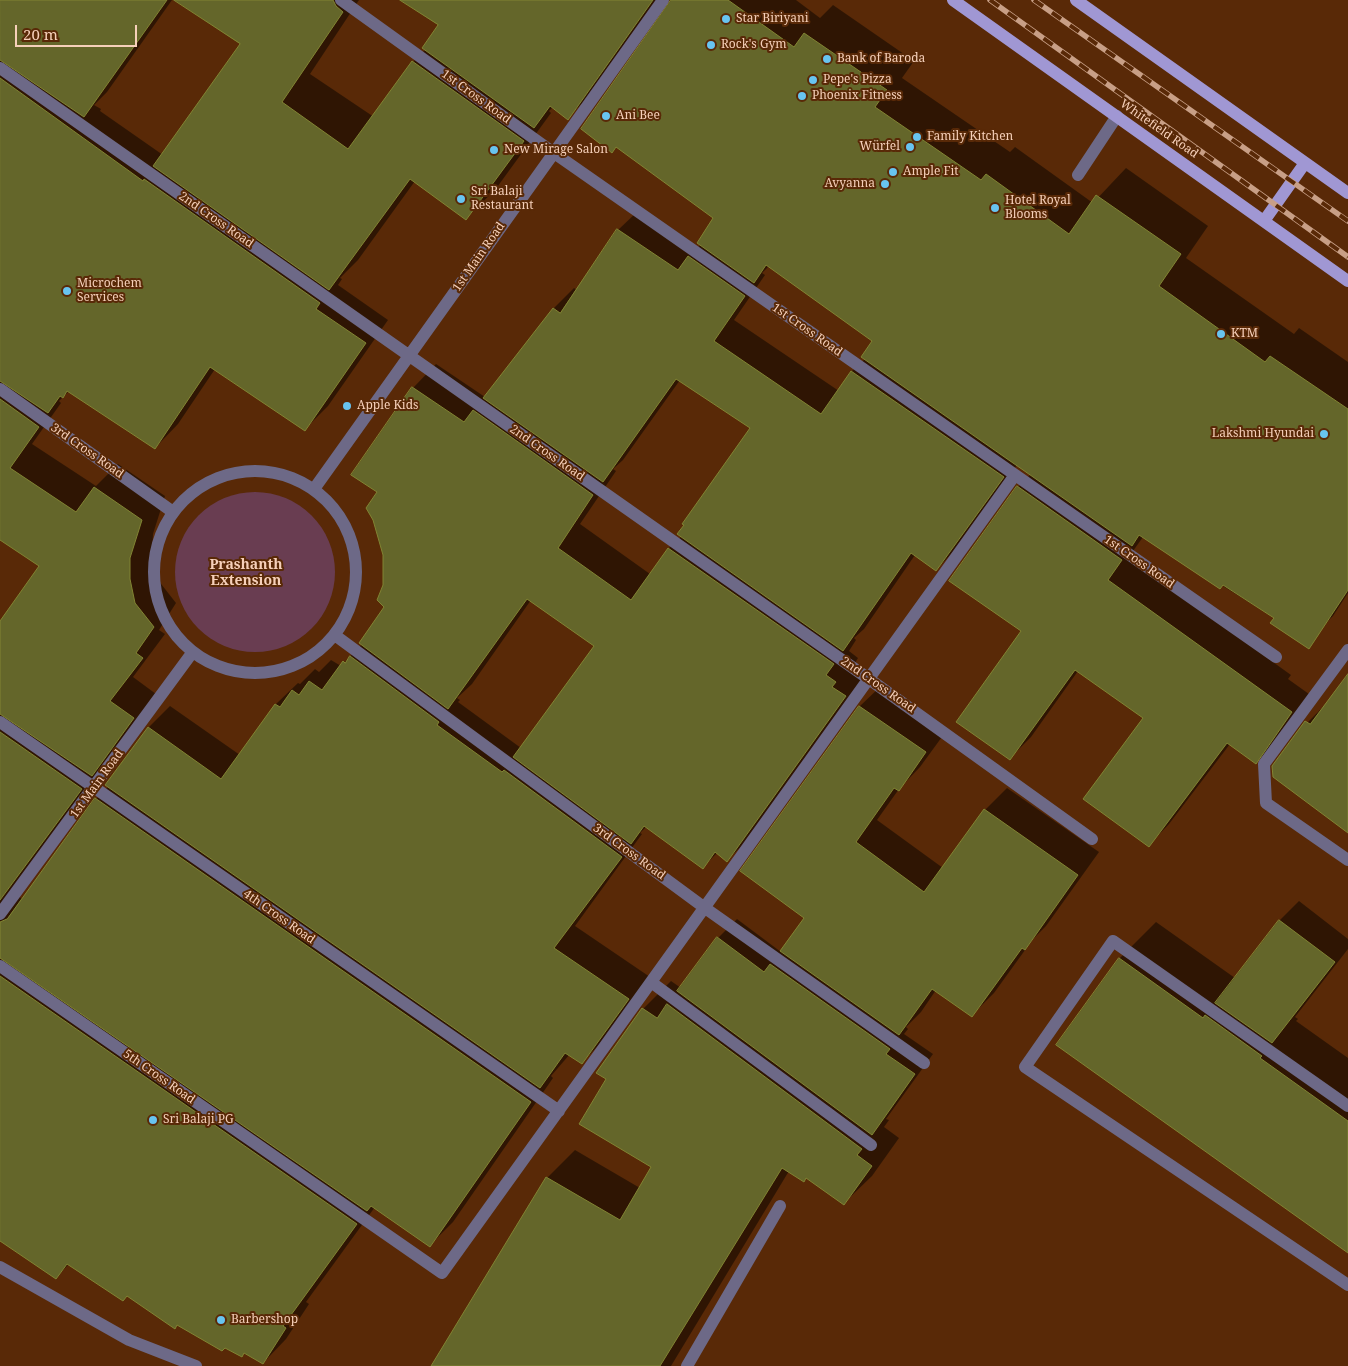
<!DOCTYPE html>
<meta charset="utf-8">
<style>
body{margin:0}
#map{position:relative;width:1348px;height:1366px;overflow:hidden;background:#592907;font-family:"Noto Serif",serif}
canvas{display:block}
.scale{position:absolute;left:15px;top:25px;width:122px;height:22px;box-sizing:border-box;border:2px solid #f6d0ba;border-top:0;padding-left:6px;font-size:15px;line-height:18px;white-space:nowrap;color:#f6d0ba;-webkit-text-stroke:4px #592907;paint-order:stroke}
</style>
<div id="map">
<canvas width="1348" height="1366"></canvas>
<div class="scale">20 m</div>
</div>
<script>
const g = document.querySelector('canvas').getContext('2d');
g.lineJoin = 'round';
function fillPath(path, color) { g.fillStyle = color; g.fill(path, 'evenodd'); }
function strokePath(path, color, width, dash) { g.strokeStyle = color; g.lineWidth = width; g.lineCap = dash ? 'butt' : 'round'; g.setLineDash(dash || []); g.stroke(path); }
function drawText(font, color, halo, rows, align = 'center') {
  g.font = font + ' "Noto Serif",serif'; g.lineWidth = 4; g.setLineDash([]); g.textBaseline = 'middle'; g.strokeStyle = halo; g.fillStyle = color; for (const [text, x, y, turn = 0] of rows) {
    g.save(); g.translate(x, y); g.rotate((+turn || 0) * Math.PI / 180); g.textAlign = isNaN(turn) ? turn : align; if (halo) g.strokeText(text, 0, 0); g.fillText(text, 0, 0); g.restore();
  }
}
fillPath(new Path2D(`
 M175 572a80 80 0 1 1 160 0a80 80 0 1 1-160 0Z`), '#693d51');
fillPath(new Path2D(`
 M0 0H172L107 92 94 105 101 109 100 111 163 155 241 43 187 0H359L310 74 374 117 413 62 426 49 440 25 403 0H660L596 90 567 118 553 107 549 111 551 113 495 190 466 218 415 181 358 260 340 278 342 279 338 285 388 320 328 406 305 429 215 369 178 424 155 448 69 391 59 401 61 403 32 444 96 486 118 464 165 496 153 534 152 556 158 580 176 603 159 630 165 634 133 677 156 694 115 751 102 764 104 765 15 893 22 899 96 799 109 786 148 728 170 706 240 755 276 704 298 683 300 684 315 669 319 672 331 660 341 666 362 644 386 606 379 492 413 388 436 364 485 397 554 308 574 288 577 290 618 230 639 210 697 249 701 244 715 218 617 146 612 152 671 0H796L820 18 833 5 914 61 902 78 1010 152 1015 147 1093 203 1126 168 1208 226 1186 258 1294 334 1299 328 1348 362V593L1333 616 1304 644 1275 618 1143 537 1128 558 1291 675 1288 679 1309 694 1277 742 1256 763 1230 744 1169 824 1149 845 1145 717 1078 671 1031 737 1010 758 1023 631 1018 487 1031 474 1017 465 956 549 936 570 915 555 864 629 854 638 856 640 849 651 858 658 855 663 869 672 751 837 727 860 717 853 703 867 647 826 640 833 642 834 575 926 650 977 604 1040 582 1062 570 1054 551 1076 553 1078 453 1222 430 1245 375 1207 306 1302 309 1304 286 1339 263 1363 69 1264 56 1277 0 1239V622L41 566 0 538ZM769 266 874 341 865 359 852 371 839 391 734 320 765 275 762 273ZM680 380 752 428 682 536 669 548 650 574 580 524 616 471 613 469 623 460ZM531 600 596 646 521 748 458 702 460 700 457 698 472 684Z
 M1348 682V832L1304 726Z
 M882 685 947 730 920 767 899 789 877 820 943 868 985 810 1007 788 1099 852 1046 926 1033 939 994 993 972 1015 936 990 921 1012 906 1027 908 1029 904 1034 933 1054 886 1119 889 1120 884 1127 899 1138 872 1176 844 1203 807 1177 804 1181 789 1171 671 1366H432L547 1178 575 1150 640 1188 653 1166 608 1079 598 1072 643 1009 671 981 681 988 718 938 737 919 781 952 806 918 742 871 860 706Z
 M1299 901 1348 939V949L1295 1017 1298 1019 1296 1021 1348 1058V1252L1058 1045 1120 958 1156 922 1235 978 1280 920Z`), '#0007');
const building = new Path2D(`
 M0 0H167L84 117 0 60Z
 M174 0H333L336 6 343 12 282 102 348 149 412 61 524 141 466 220 410 179 329 290 153 166 240 44Z
 M400 0H653L568 120 550 106 534 128 422 48 438 25Z
 M671 0H728L794 47 804 33 887 90 875 107 981 180 986 174 1069 234 1096 195 1181 254 1159 286 1265 362 1270 356 1348 409V590L1309 649 1270 623 1274 618 1223 585 1220 589 1139 535 1132 546 861 357 872 341 766 265 754 283 697 243 713 218 616 147 612 153 581 129Z
 M0 78 143 181 144 179 320 303 316 309 366 343 305 431 210 367 155 449 67 391 63 398 60 396 48 413 0 381Z
 M617 229 678 270 688 256 745 296 714 341 821 414 851 371 1004 477 936 571 911 553 843 651 677 534 684 525 682 524 750 428 676 379 603 482 483 398 553 308 560 313Z
 M412 387 464 422 473 410 593 495 558 548 631 600 668 548 834 664 826 675 836 682 832 687 846 696 727 862 715 852 703 869 644 826 631 844 513 757 594 646 527 599 448 709 359 643 384 607 377 600 383 585V555L373 520 366 508 377 492 351 475Z
 M0 399 39 427 10 468 76 512 94 487 142 520 130 558V579L135 603 154 627 136 653 143 658 110 701 134 718 92 776 0 714V621L39 566 0 540Z
 M1017 486 1122 560 1108 580 1292 712 1256 764 1227 743 1149 847 1083 799 1143 718 1075 670 1010 760 956 722 1021 631 949 581Z
 M350 656 439 722 437 725 502 772 504 770 622 857 554 948 629 999 582 1064 565 1053 540 1088 105 785 148 727 221 779 275 704 280 707 292 690 299 695 309 681 322 690 343 661 345 663Z
 M1348 674V833L1273 777 1272 766 1305 721 1310 724Z
 M859 706 926 752 899 791 894 788 856 842 924 892 984 809 1078 875 1025 950 1022 948 972 1017 932 989 899 1035 780 951 804 918 740 871Z
 M0 732 82 789 0 900Z
 M95 798 531 1102 430 1247 371 1206 367 1211 0 958V922L7 919Z
 M1279 920 1335 962 1272 1043 1215 1003Z
 M717 937 764 972 770 964 890 1049 886 1054 915 1074 872 1135 677 991Z
 M1119 958 1203 1018 1205 1015 1262 1056 1260 1058 1348 1121V1253L1056 1045Z
 M0 976 357 1224 283 1326 286 1328 263 1364 244 1353 242 1357 225 1348 222 1351 177 1325 175 1329 127 1296 123 1301 67 1264 56 1279 0 1241Z
 M667 1004 862 1149 857 1155 872 1166 844 1205 806 1178 804 1182 782 1168 660 1366H431L546 1177 620 1220 651 1167 579 1124 606 1079 596 1073 642 1008 657 1018Z`);
fillPath(building, '#64662a');
strokePath(building, '#818433', 1);
strokePath(new Path2D(`
 M341 0 554 153 1276 657
 M0 68 869 679 1092 839
 M1078 175 1117 116
 M0 389 173 512
 M154 572a101 101 0 1 1 202 0a101 101 0 1 1-202 0Z
 M314 489 663 0
 M336 636 705 908 924 1063
 M1348 650 1264 764 1266 803 1348 860
 M0 722 559 1111
 M0 914 192 653
 M0 966 442 1273 1015 475
 M651 982 871 1145
 M1348 1106 1113 941 1025 1067 1348 1285
 M0 1267 129 1340 196 1366
 M687 1366 780 1206`), '#6d6987', 12);
strokePath(new Path2D(`
 M953 0 1348 281
 M1076 0 1348 193
 M1264 221 1305 163`), '#a097d3', 12);
const rail = new Path2D(`
 M990 0 1348 257
 M1034 0 1348 221`);
strokePath(rail, '#c89f86', 5.5);
strokePath(rail, '#592907', 4, [11]);
for (const [x, y, r, color] of [
 [726,19,5,"#68c4f0"],
 [711,45,5,"#68c4f0"],
 [827,59,5,"#68c4f0"],
 [813,80,5,"#68c4f0"],
 [802,96,5,"#68c4f0"],
 [606,116,5,"#68c4f0"],
 [917,137,5,"#68c4f0"],
 [910,147,5,"#68c4f0"],
 [494,150,5,"#68c4f0"],
 [893,172,5,"#68c4f0"],
 [885,184,5,"#68c4f0"],
 [461,199,5,"#68c4f0"],
 [995,208,5,"#68c4f0"],
 [67,291,5,"#68c4f0"],
 [1221,334,5,"#68c4f0"],
 [347,406,5,"#68c4f0"],
 [1324,434,5,"#68c4f0"],
 [153,1120,5,"#68c4f0"],
 [221,1320,5,"#68c4f0"]
]) { const dot = new Path2D(); dot.arc(x, y, r, 0, 2 * Math.PI); g.fillStyle = color; g.fill(dot); strokePath(dot, '#592907', 2); }
drawText('12px', '#f6d0ba', '#592907', [
 ["Star Biriyani",736,19],
 ["Rock's Gym",721,45],
 ["Bank of Baroda",837,59],
 ["Pepe's Pizza",823,80],
 ["Phoenix Fitness",812,96],
 ["Ani Bee",616,116],
 ["Family Kitchen",927,137],
 ["Würfel",900,147,"right"],
 ["New Mirage Salon",504,150],
 ["Ample Fit",903,172],
 ["Avyanna",875,184,"right"],
 ["Sri Balaji",471,192],
 ["Restaurant",471,206],
 ["Hotel Royal",1005,201],
 ["Blooms",1005,215],
 ["Microchem",77,284],
 ["Services",77,298],
 ["KTM",1231,334],
 ["Apple Kids",357,406],
 ["Lakshmi Hyundai",1314,434,"right"],
 ["Sri Balaji PG",163,1120],
 ["Barbershop",231,1320]
], 'left');
drawText('12px', '#f6d0ba', '#592907', [
 ["1st Cross Road",476,97,36],
 ["Whitefield Road",1159,129,35],
 ["2nd Cross Road",216,220,35],
 ["1st Main Road",479,257,-55],
 ["1st Cross Road",807,330,35],
 ["3rd Cross Road",87,451,35],
 ["2nd Cross Road",547,453,35],
 ["1st Cross Road",1139,562,35],
 ["2nd Cross Road",878,685,35],
 ["1st Main Road",97,784,-54],
 ["3rd Cross Road",629,852,36],
 ["4th Cross Road",279,917,35],
 ["5th Cross Road",159,1077,35]
]);
drawText('bold 14px', '#f6d0ba', '#592907', [
 ["Prashanth",246,565],
 ["Extension",246,581]
]);
</script>
